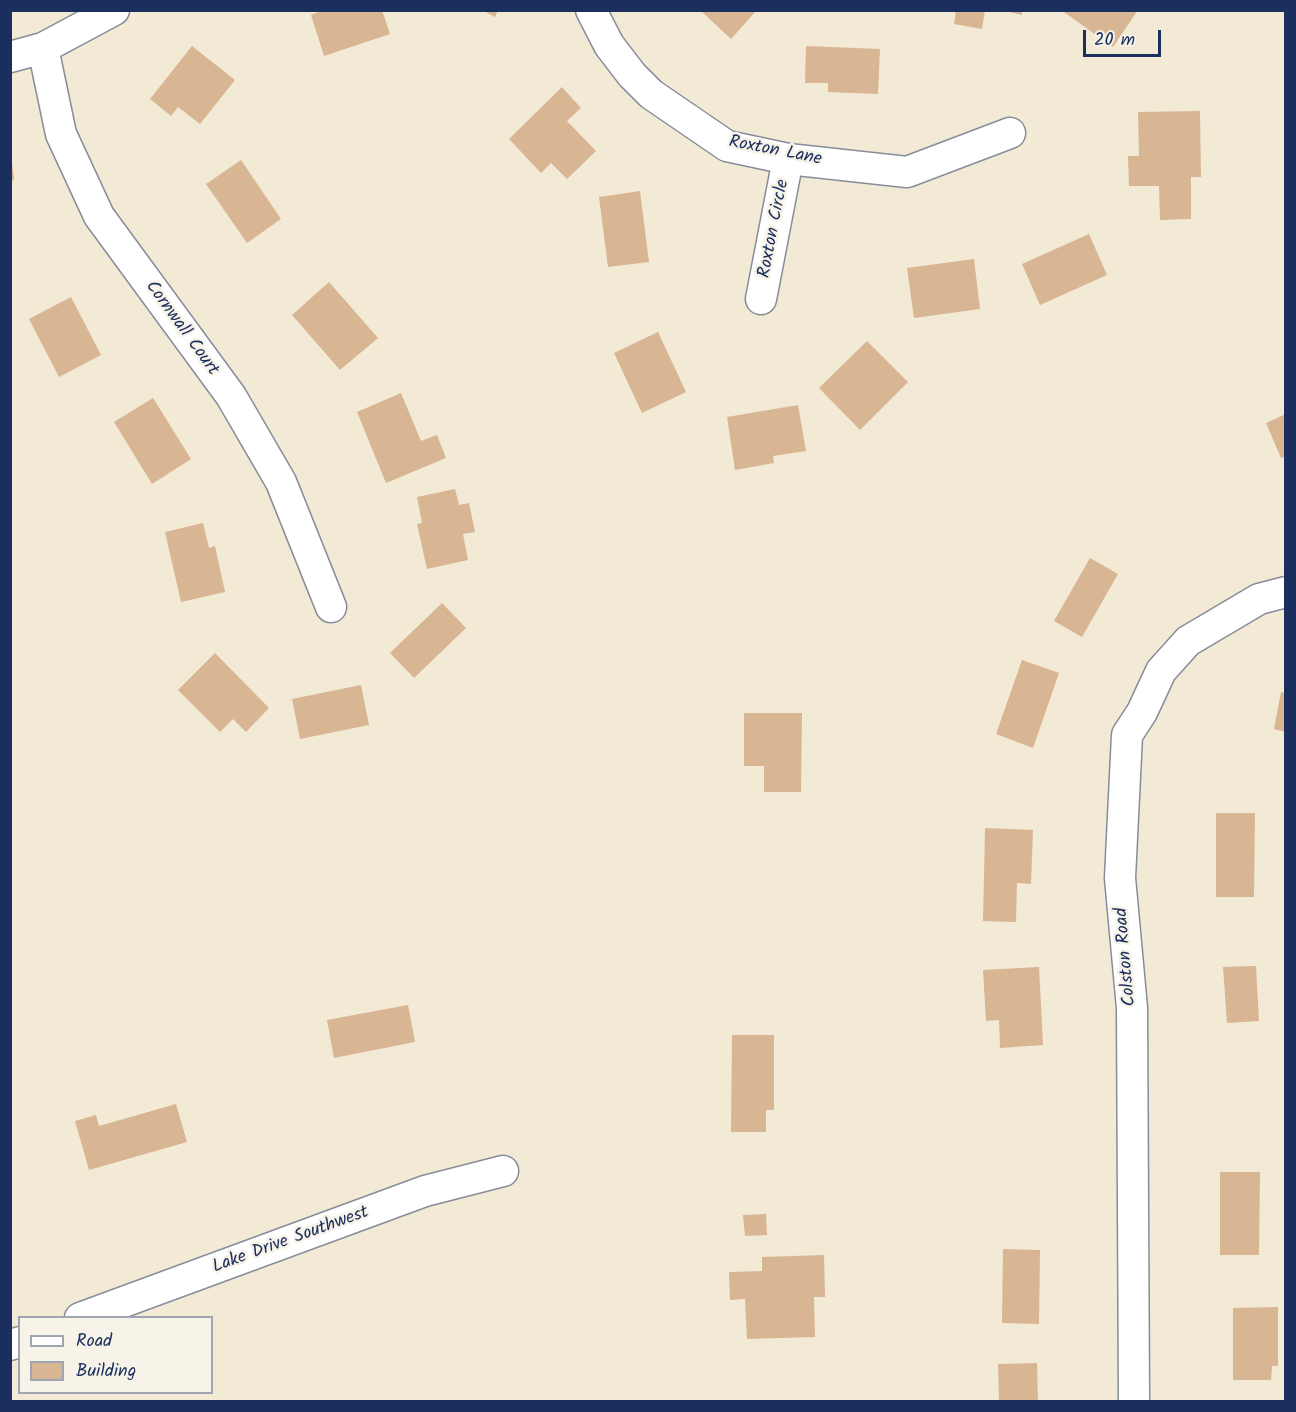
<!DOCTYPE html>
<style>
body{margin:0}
#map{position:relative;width:1296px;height:1412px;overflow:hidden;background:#f2ead5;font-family:Kalam,sans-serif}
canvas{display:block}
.frame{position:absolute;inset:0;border:12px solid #1b2f5e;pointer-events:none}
.legend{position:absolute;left:18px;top:1316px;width:195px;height:78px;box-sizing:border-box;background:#f7f3e8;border:2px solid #9fa5b1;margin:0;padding:8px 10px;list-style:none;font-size:18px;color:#1b2f5e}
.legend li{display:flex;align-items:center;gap:12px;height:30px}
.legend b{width:30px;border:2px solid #9fa5b1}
.scale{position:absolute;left:1083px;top:30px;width:78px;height:27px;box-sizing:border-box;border:3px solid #1b2f5e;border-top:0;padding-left:8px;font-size:18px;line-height:21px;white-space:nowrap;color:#1b2f5e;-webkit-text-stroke:4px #f7f3e8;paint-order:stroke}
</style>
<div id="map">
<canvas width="1296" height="1412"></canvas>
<div class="frame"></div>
<ul class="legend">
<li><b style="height:8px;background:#fff"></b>Road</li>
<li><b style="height:16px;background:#d8b593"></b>Building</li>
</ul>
<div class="scale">20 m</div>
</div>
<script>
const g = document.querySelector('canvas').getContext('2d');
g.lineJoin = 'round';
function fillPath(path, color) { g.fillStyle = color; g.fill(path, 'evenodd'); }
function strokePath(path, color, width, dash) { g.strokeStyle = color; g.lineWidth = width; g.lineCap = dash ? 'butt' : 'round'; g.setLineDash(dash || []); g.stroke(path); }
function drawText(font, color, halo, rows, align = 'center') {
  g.font = font + ' Kalam,sans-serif'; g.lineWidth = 5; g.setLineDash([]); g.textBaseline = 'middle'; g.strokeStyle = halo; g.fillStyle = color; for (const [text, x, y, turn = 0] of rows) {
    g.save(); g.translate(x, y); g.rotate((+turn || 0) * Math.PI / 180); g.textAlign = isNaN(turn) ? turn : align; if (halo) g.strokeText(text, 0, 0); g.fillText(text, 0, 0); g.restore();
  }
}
fillPath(new Path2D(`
 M323 10H382L390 34 324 56 311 15Z
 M482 10H498L495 17Z
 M700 10H757L731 39Z
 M956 10H985L982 29 954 24Z
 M1001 10H1022V15Z
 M1061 10H1138L1113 47Z
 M192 46 235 80 200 124 178 107 171 116 150 99Z
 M806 46 880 49 878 94 828 92V83H805Z
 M562 87 581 108 567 121 596 151 567 179 551 163 541 173 509 139Z
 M1200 111 1201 177H1191V219L1160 220 1159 186H1129L1128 156H1139L1138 112Z
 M10 145 14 180 10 181Z
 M241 160 281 219 247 243 206 184Z
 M640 191 649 262 608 267 599 197Z
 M1089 234 1107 275 1040 305 1022 264Z
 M974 259 980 309 914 318 907 268Z
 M329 282 378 338 340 370 292 315Z
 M71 297 101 355 59 377 29 319Z
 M658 332 686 392 642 413 614 353Z
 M867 341 908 382 860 430 819 388Z
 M401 393 421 441 437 435 446 458 386 483 357 412Z
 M153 398 191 459 152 484 114 422Z
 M798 405 806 451 773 456 774 463 735 470 727 417Z
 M1286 414V456L1281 458 1266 423Z
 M455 489 459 505 469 503 475 532 463 534 468 560 427 569 417 524 422 523 417 497Z
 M203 523 209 548 215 546 225 592 181 602 165 532Z
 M1090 558 1118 574 1082 637 1054 621Z
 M442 603 466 628 414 678 390 653Z
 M215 653 269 708 246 732 233 719 220 732 178 690Z
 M1022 660 1059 673 1033 748 996 734Z
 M361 685 369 725 300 739 292 699Z
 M1281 692 1286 693V732L1274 729Z
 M744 713H802L801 792H764V766H744Z
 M1216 813H1255L1254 897H1216Z
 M985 828 1033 830 1031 884 1017 883 1016 922 983 921Z
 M1256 966 1259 1021 1227 1023 1223 967Z
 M1039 967 1043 1045 1000 1048 999 1020 986 1021 983 970Z
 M408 1005 415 1042 334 1058 327 1020Z
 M732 1035H774V1110H766V1132H731Z
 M176 1104 187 1142 89 1170 75 1121 96 1115 99 1126Z
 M1220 1172H1260L1259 1255H1220Z
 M766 1214 767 1235 745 1236 743 1215Z
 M1003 1249 1040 1250 1039 1324 1002 1323Z
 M824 1255 825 1297H814L815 1337 747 1339 745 1299 730 1300 729 1272 762 1271V1257Z
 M1278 1307V1366H1272L1271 1380H1233V1308Z
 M1037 1363 1038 1402H999L998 1364Z`), '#d8b593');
const minor = new Path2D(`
 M591 10 609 45 632 75 651 94 727 146 788 159 907 172 1010 133
 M43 48 61 134 99 216 231 396 281 482 331 607
 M10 57 43 48 114 10
 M761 299 788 159
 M80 1318 425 1191 503 1171
 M10 1345 20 1342
 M1134 1402 1132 1008 1120 878 1127 735 1142 712 1161 671 1188 641 1259 599 1286 592`);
strokePath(minor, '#868c9a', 33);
strokePath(minor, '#fff', 30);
drawText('18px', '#1b2f5e', '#f7f3e8', [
 ["Roxton Lane",775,152,11],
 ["Roxton Circle",775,229,-79],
 ["Cornwall Court",181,329,54],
 ["Colston Road",1127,957,-95],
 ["Lake Drive Southwest",291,1241,-20]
]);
</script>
